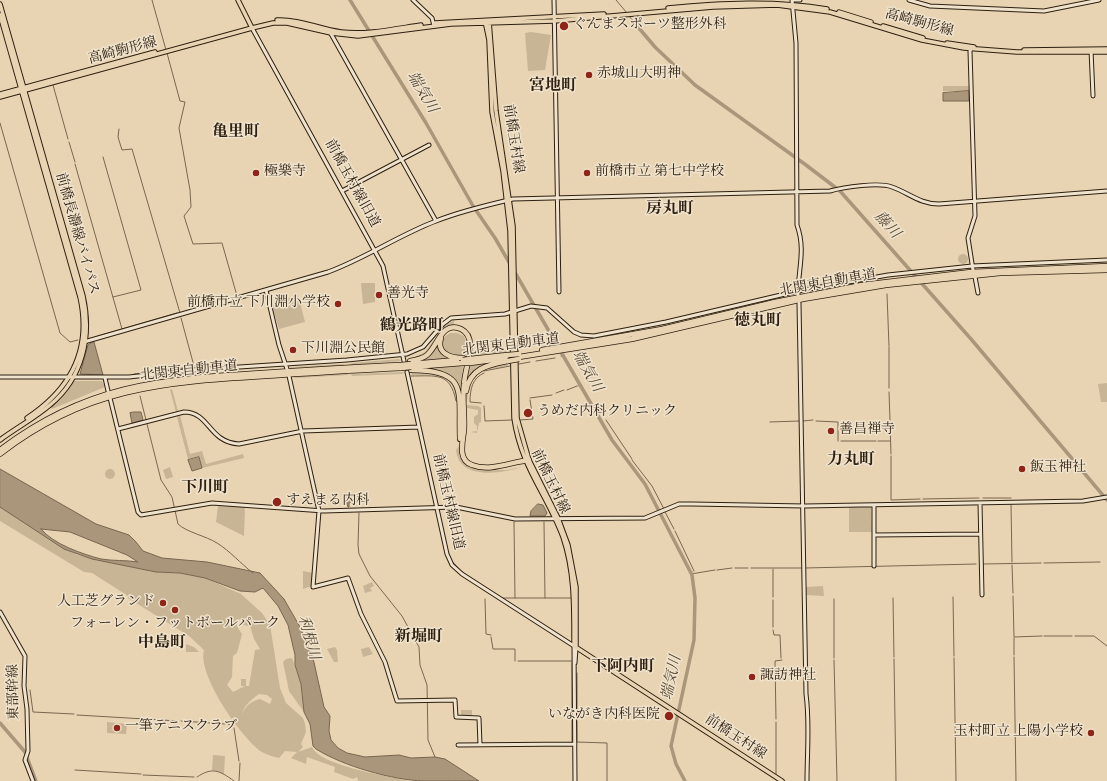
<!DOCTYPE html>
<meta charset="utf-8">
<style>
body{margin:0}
canvas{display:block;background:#e8d4b2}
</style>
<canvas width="1107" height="781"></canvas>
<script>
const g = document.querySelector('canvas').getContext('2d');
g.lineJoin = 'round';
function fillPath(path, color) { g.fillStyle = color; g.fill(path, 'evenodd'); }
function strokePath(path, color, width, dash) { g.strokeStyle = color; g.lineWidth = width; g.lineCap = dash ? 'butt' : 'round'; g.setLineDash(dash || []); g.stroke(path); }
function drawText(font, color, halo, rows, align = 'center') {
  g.font = font + ' "Sorts Mill Goudy","Noto Serif JP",serif'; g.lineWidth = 3; g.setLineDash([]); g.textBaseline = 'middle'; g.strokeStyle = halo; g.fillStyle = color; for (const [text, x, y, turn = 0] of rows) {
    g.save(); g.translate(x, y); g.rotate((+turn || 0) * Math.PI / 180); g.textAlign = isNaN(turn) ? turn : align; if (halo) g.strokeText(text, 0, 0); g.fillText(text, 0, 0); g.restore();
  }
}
fillPath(new Path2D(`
 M531 32 551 35 545 70 528 71 525 33Z
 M943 86H969V91H943Z
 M958 259a5 5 0 1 1 10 0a5 5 0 1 1-10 0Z
 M375 283V302L363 304 361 283Z
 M298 295 305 322 279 329 271 303Z
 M454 320V325C477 331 466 342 475 352L506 350 509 352 470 356C471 351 472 346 471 340 469 329 454 323 444 330 428 340 437 355 408 360L425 352 443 327Z
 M450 333H457L464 336 467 346 465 356H450L442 347 443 338Z
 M440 338V351L444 356 452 359 414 362 423 358Z
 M399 359 401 361 349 365 352 363Z
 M505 361C480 366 477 365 465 388L468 365Z
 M509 363 507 366C481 370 471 372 467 401L465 402C463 374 487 367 509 363Z
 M343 364 346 366 289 368 291 367Z
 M463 365 460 394C447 374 447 370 422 368Z
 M405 372 402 374 352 376 351 374Z
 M410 372C434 375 454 371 458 402 455 398 455 392 453 387 446 372 426 375 412 375Z
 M344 373 349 375 295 378 292 376Z
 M74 381H102L105 387 52 409 51 407Z
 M1107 383V402H1101L1098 384Z
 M172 389 178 411 176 412 170 390Z
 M466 405 478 406 481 408V422L479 423 477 433 470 432 477 431V426L474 423V417L478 414V410L467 408Z
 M180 415 190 454 202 451 206 464 243 454 244 458 202 468 199 456 188 459 177 417Z
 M459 446 461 460 470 468 506 470 522 467C500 474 459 480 456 450Z
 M170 467 173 477 166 479 163 470Z
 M105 474a5 5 0 1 1 10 0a5 5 0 1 1-10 0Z
 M218 506 245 507 244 536 216 522Z
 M869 506 871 508 872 532H849V507Z
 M0 507 64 548 78 555 156 572 180 573 205 578 241 594 262 613 270 625 280 688 286 703 303 718 305 724 306 732 301 744 303 747 298 752 312 747C320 766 389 776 409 781H358L357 777 353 779 334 772 335 767 307 757 306 764 291 758 297 752 285 751 279 758C274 757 267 755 262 752 242 739 197 675 204 650L189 636 128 598V596L92 573 84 572 0 521ZM242 619 243 625 250 626 254 639 260 649 255 650 249 686H246V679H241V686H245L233 692 227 685 232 677 233 656 237 653 242 634 238 628 237 620ZM259 694 267 695 272 699 270 704 260 699C251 701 244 707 242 715 243 706 251 700 259 694Z
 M303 571 313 573 312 586 303 589Z
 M372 582 374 586 370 588 372 591 365 593 363 586Z
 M823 586 824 596 806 595V587Z
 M186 644 194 647 199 652H186Z
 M335 647 337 650 338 662H334L327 649Z
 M369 647 373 654 363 657 361 649Z
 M292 658 301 684 304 712 289 691 283 662 286 659Z
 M461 710H472V716H461Z
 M107 722 127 724 126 734 107 733Z
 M213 755 225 756 224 774 212 770Z`), '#c8b596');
const water = new Path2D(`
 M969 91V101H943V93Z
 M94 342 103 375 80 374 88 345Z
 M134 412H141L143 420 132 423 130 413Z
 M199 457 202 468 192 471 188 460Z
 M0 469 96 524 129 535 136 542 143 551 162 558 207 562 260 573 284 599 300 627 313 658 324 707 330 716 329 731 331 740 338 748 347 753 365 757 399 755 411 758 435 757 445 759 479 781C461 781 442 781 424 781 392 780 343 766 316 749L313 746 310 724 304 712 301 684 295 665V655L288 625 278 606 263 588 255 592 240 591 205 578 180 573 156 572 92 559 64 549 0 507ZM41 529 70 532 127 555 138 562C126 560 113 561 101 559 82 554 53 544 41 529Z
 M361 495V499L349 503V507H348L345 496Z
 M538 504 543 505 547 513 545 516H530L531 511Z`);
fillPath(water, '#a9967b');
strokePath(water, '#786650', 1);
strokePath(new Path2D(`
 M152 0 166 50
 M616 0 627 13
 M629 16 638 27
 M53 85 68 139
 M0 123 60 333 70 342 78 340
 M119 129 118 137 122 150 132 149 180 313 237 296 222 243 193 244 184 216 191 207 190 190 179 128 185 102 180 101 167 53
 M69 142 75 162
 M103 157 141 290 113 297
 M75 164 122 329
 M887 294 889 346
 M181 318 194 366
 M98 336 177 313
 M889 347V388
 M561 356H563
 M536 361 555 358
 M519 364 530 362
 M484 371 510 366
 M134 374 191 367
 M411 376C437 376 450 372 456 401L458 402
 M578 386 580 385
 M567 390 577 386
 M889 392 890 420
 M556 393 564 390
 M140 396 146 420
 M530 398 552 395
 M481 403 470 402C470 390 472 378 484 373
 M484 406 485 421 512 420
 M520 420 533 419 530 400
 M606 420 632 459
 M803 421 813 420
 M816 421 838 422V441
 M770 422 799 421
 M890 423 891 454
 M147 424 161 480 172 497 178 524C186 532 206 536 217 543 230 551 240 563 253 573
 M841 441H876
 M878 441H890
 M891 456V500L920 499
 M632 460 652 486 664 509
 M983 498H1011
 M923 499 979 498
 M1011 504 1012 562
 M665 512 674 529
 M359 513 358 545 359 554 370 576 402 616 419 647 420 665 427 685 428 740 435 757
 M514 522 515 598
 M544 522 545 598
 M675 531 694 571
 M452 561 460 570
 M1044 563 1100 562
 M984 564 1041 563
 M1012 565 1013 593
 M735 568H748
 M751 568H801
 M805 568 976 564
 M773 569V597
 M717 570 732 568
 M462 572 500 597
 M691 573 692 572
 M691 574 715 570
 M1013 596 1014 637 1042 636
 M953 597 954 656
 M503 598H571
 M893 598 894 657
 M485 599 486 634 491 635
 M834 599V658
 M773 600V627
 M773 630 774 635H780L781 658
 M1044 636H1072
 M1075 636H1094L1107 646
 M491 637 493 649H515V661
 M1014 638V655
 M1014 657 1016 781
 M954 658 956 781
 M894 659 896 781
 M834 660 837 781
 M518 661H572
 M572 663V742
 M577 673V719
 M30 690 33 712 74 714
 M77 715 145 719
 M147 719 177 721
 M776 719 775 661 782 660
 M181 721 225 724
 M577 721V742L607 743V781
 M776 722V775L785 781
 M228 724 232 726
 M234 728 239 761
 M75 770 141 774
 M143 775 194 777
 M197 777C212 767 219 770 234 781
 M239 781 240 763`), '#786650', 1);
strokePath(new Path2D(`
 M350 0 426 123 473 206 495 238 612 440 645 484 692 575 695 598 694 640 671 746 676 764 685 781
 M638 27 655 47 695 85 806 165 840 191 971 339 1107 500
 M0 723 25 752 36 781`), '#a9967b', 3.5);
const secondary = new Path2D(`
 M413 0 432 18 434 26
 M554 0 559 292
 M792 0 796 43 797 225C806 250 798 269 798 295
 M792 0H800
 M909 0 930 6 1044 11 1099 0
 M252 28 383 266 404 361
 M330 32 436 221
 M972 47 970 51 975 216 968 238 973 270
 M1091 50 1093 96
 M342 191 429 145
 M975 277 978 293
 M266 290 279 345 287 369
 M799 303 806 694C810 723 807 752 807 781
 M84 342 328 272C366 258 399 235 436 221 461 211 487 205 513 199L830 191C844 187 879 182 892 187 909 193 920 204 939 204L1107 191
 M407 372 447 554 452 565 462 574 574 646 575 781
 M289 376 319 511 313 587 348 578 361 614 385 662 397 701 455 700 456 717 479 718 480 745
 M0 377H129L193 370 347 360 407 354 423 347 443 324 451 318 505 314 531 306 547 308 574 332 581 335 594 336 666 322 798 291 888 275 972 266 1107 260
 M105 378 108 391
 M110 398 138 512 141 515 212 503 324 511 456 507 515 519 645 518 679 504H692L805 506 1083 501 1107 497
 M118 429 184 412C210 412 208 442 239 444L303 431 419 427
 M980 503 982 595
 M874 505V566
 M874 535 980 534
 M0 612 25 656 24 686 27 709 28 751 25 760 33 781
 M575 663 576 648
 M458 745 575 744`);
const primary = new Path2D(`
 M238 0 252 28
 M0 4 83 296C92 336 83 378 50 405 35 418 16 428 0 440
 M668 8C721 3 775 0 827 9
 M839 12 871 22
 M0 15 80 297C92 350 71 389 27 418
 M277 20C299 19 319 29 341 32 367 35 394 29 421 25
 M485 21 489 40 492 112 503 171 510 231 514 418C521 467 547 494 563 537 575 572 574 609 574 646L782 781
 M489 21 496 111 513 226 517 418 529 460 558 518 568 545 576 587V648
 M435 23 604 14
 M883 26 923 38
 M947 43 974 47
 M1024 50 1107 49
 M0 94 155 52
 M0 97 252 28 273 23H287L331 33 358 36 451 24 554 21 713 7 777 5 830 12 922 40 964 48 1017 52H1107`);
const highway = new Path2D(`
 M441 338C436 353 450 358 463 358
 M542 350 662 329 775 302 862 285 971 272 1107 266
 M519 357 632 339 803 299 886 285 1000 273 1107 270
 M470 359 507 355
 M410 361C416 360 422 359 427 355 438 346 442 320 461 329 467 332 470 338 470 345 470 358 465 371 464 384 462 399 465 414 464 430 463 441 457 460 472 465 490 472 511 462 529 460
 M470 363 508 358
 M411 364 457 360
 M412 367 463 363
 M411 370C470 370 458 393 460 439
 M466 391C470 368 488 365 508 361
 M0 450C85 385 159 379 262 373 308 370 354 367 401 365
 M0 454C84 388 163 382 265 376 311 373 356 370 401 368`);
strokePath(secondary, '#2e1f10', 5);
strokePath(primary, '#2e1f10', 5.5);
strokePath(highway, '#2e1f10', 6);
strokePath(secondary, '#f0e3cd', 3);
strokePath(primary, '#e8d4b2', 3.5);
strokePath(highway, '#e8d4b2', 4.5);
const highwayBridge = new Path2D(`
 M508 355 519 354
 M463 360 470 359
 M508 361 519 359
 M463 363H470
 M401 365 411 364
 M401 368 411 367`);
strokePath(highwayBridge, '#2e1f10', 6, []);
strokePath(highwayBridge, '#e8d4b2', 4.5);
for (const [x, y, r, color] of [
 [564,26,5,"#8f2418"],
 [589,75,4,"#8f2418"],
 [256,173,4,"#8f2418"],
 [587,173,4,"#8f2418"],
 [379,295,4,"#8f2418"],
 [338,304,4,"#8f2418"],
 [293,350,4,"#8f2418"],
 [528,413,5,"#8f2418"],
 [831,431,4,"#8f2418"],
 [1022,469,4,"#8f2418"],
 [277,502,5,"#8f2418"],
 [163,603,4,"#8f2418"],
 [175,610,4,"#8f2418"],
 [752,677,4,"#8f2418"],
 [669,716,5,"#8f2418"],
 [117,728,4,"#8f2418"],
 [1091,733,4,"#8f2418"]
]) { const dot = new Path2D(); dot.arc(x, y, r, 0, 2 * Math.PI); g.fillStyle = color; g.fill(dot); strokePath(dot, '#f0e3cd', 1.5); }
drawText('14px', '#2e1f10', '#f0e3cd', [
 ["高崎駒形線",919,24,15],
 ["高崎駒形線",123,52,-15],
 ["前橋玉村線",512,139,81],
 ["前橋玉村線旧道",351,184,61],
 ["前橋長瀞線バイパス",76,234,74],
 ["北関東自動車道",828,284,-10],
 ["北関東自動車道",511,346,-7],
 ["北関東自動車道",189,372,-6],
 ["前橋玉村線",549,482,64],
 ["前橋玉村線旧道",447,502,77],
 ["東部幹線",15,692,-91],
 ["前橋玉村線",735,738,33]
]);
drawText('14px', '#2e1f10', '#f0e3cd', [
 ["ぐんまスポーツ整形外科",573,26],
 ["赤城山大明神",597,75],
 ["極樂寺",264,173],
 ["前橋市立 第七中学校",595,173],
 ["善光寺",387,295],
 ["前橋市立 下川淵小学校",330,304,"right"],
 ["下川淵公民館",301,350],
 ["うめだ内科クリニック",537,413],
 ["善昌禅寺",839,431],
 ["飯玉神社",1030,469],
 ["すえまる内科",286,502],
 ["人工芝グランド",155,603,"right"],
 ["フォーレン・フットボールパーク",175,625,"center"],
 ["諏訪神社",760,677],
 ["いながき内科医院",660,716,"right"],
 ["一筆テニスクラブ",125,728],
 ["玉村町立 上陽小学校",1083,733,"right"]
], 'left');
drawText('italic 15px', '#594935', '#f0e3cd', [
 ["端気川",421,93,59],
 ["藤川",886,226,48],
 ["端気川",586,372,60],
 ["利根川",307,638,74],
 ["端気川",673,678,-78]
]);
drawText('bold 16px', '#2e1f10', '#f0e3cd', [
 ["宮地町",553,87],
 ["亀里町",236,133],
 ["房丸町",670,210],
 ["徳丸町",758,322],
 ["鶴光路町",412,327],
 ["力丸町",851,461],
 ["下川町",205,489],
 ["新堀町",419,638],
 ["中島町",162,644],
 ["下阿内町",623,668]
]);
</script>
